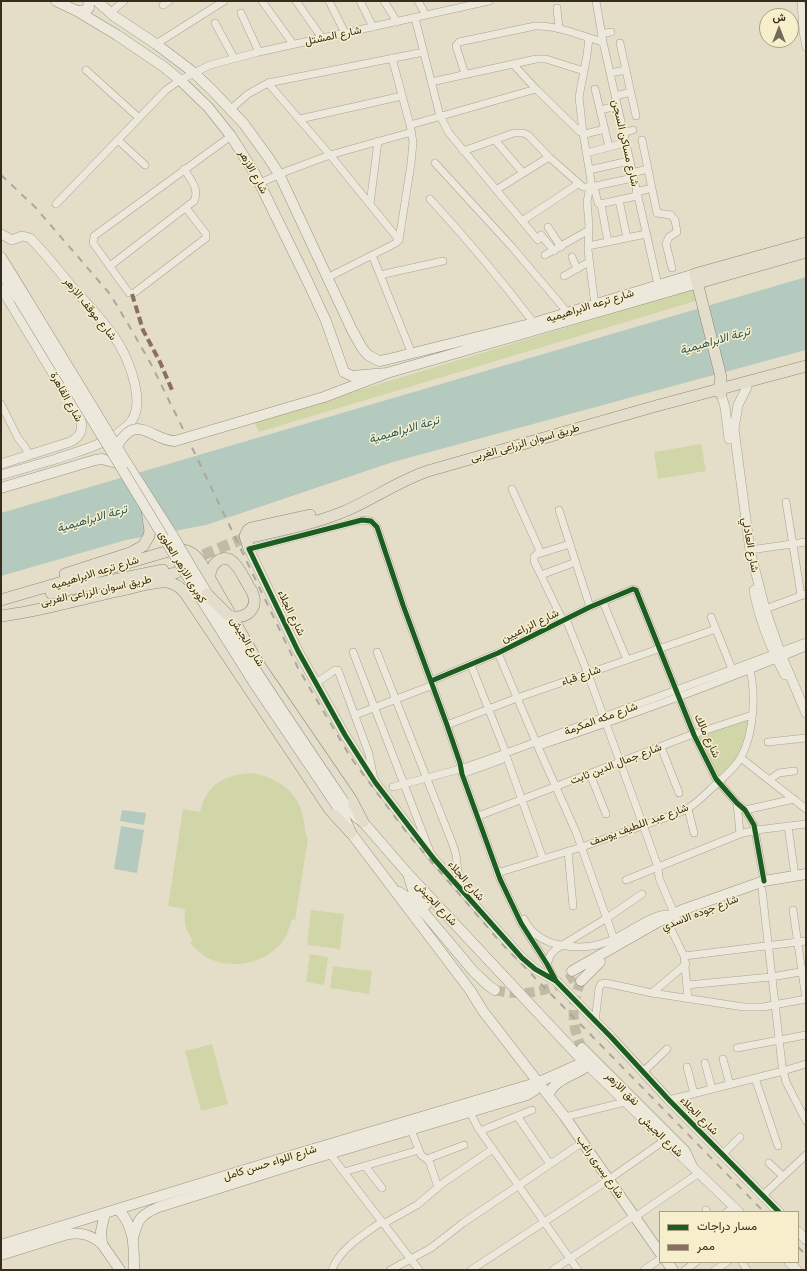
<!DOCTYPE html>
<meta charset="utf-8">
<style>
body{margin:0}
#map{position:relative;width:807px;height:1271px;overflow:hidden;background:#e4dec8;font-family:"PT Serif",Vazirmatn,serif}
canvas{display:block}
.frame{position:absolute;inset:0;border:2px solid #372b1b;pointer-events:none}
.legend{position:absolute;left:659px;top:1211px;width:140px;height:52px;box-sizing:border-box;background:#f7efcc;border:1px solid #aaa185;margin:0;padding:5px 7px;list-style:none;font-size:12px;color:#372b1b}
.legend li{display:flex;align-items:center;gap:8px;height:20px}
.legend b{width:20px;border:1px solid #aaa185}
.north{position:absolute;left:759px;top:8px;width:40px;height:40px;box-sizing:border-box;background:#f7efcc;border:1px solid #aaa185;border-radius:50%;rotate:0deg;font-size:11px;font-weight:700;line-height:16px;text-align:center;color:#372b1b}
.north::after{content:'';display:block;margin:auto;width:14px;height:18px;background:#746a58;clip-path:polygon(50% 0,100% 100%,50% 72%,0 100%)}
</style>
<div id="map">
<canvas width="807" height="1271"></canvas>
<div class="frame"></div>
<ul class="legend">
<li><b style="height:5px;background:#1b5e20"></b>مسار دراجات</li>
<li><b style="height:5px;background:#8d6e63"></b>ممر</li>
</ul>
<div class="north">ش</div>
</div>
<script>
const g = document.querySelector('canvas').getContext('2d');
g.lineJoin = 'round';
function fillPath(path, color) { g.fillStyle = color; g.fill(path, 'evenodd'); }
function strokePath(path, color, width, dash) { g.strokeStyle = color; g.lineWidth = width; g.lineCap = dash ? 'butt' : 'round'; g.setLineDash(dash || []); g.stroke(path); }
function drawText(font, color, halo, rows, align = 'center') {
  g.font = font + ' "PT Serif",Vazirmatn,serif'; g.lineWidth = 3; g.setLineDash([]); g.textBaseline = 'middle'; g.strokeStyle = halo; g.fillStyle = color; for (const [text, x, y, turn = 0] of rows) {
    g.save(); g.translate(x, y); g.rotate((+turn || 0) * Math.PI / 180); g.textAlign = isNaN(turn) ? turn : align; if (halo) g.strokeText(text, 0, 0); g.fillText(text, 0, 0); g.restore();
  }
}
fillPath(new Path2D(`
 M693 289 696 301 259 432 254 422Z
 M701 444 706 471 658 479 654 452Z
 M751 716 741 756 718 782 695 735Z
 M254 773C291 783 303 799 306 837L308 838 295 920 292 919C290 924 289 929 287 934 274 961 238 970 212 960 203 956 197 950 190 943L193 940C184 928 184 923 185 909L168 906 183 809 200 812C207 783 226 774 254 773Z
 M311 910 344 914 340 949 307 945Z
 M310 954 328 957 324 985 306 982Z
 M333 966 372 971 369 994 330 988Z
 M212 1044 228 1104 201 1111 185 1051Z`), '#d1d6a9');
fillPath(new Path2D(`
 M806 277V350L393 462 206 525 126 540 1 576V513Z
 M122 810 146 813 144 825 120 821Z
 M121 826 144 830 137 873 114 869Z`), '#b5cabe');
strokePath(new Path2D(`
 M581 981C571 1004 571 1026 582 1048
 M495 990C524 997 549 992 574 976`), '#c1baa5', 10, [10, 5]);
strokePath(new Path2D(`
 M188 561 242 539 251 537`), '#c1baa5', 11, [11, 5.5]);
const minor = new Path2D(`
 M262 1 293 44
 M296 1 322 38
 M329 1 345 33
 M360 1 373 27
 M384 1 397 22
 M418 1 426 15
 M596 1 603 42 658 285
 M801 1 803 32 806 47
 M163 5 169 1
 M557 8 559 29
 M110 13 124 1
 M241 13 259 52
 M415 18 440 116 449 133 538 240
 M215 23 234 58
 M601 34 611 32
 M589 38 587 55 579 97 583 133 591 181 587 202 589 225 588 250 595 305
 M620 43 636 116
 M156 44 224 1
 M392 58 410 125 413 142 411 164 399 240
 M513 64 536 89 580 132 585 134 605 129
 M86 70 139 118
 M610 73 626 70
 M465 74 456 46 459 42 535 26C558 25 581 36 603 42
 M431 82 536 59H546L584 71
 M268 83 330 155 399 240
 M595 89 609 147
 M615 96 631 92
 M231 109 248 94 268 83 424 52
 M600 110 617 106
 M300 119 402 96
 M410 125 536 89
 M623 133 633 130
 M118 140 145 165
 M495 140 523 173
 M642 140 657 213 671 215 675 220 677 232 669 237 666 244 672 268
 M463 151 514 133H523L528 135 549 157 583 187H591L633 178
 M586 153 625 143
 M435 163 512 247 568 313
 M589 170 629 161
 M632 173 648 169
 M260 183 287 171 330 155 412 132
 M594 187 598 203 600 204 637 196
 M496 190 549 157
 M636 192 652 188
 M430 199C467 239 501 280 534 323
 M619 200 627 238
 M56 204 166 90 180 80 210 65 259 52 489 1
 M370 204 378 141
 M601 204 608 242
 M186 208 206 234V238L134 293H129L93 243 94 236 231 136
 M522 221 578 184
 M548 227 561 247
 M541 235 554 251
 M588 246 646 234
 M372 255 412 354
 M545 255 589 230
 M572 257 577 269
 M110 266 194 201C200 189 190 179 184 169
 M380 275 443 261
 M564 276 589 262
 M327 278 396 243 399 240
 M1 404 18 438 25 447 29 455
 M512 489 539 549V552L534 557V561L563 621
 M786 502 801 595
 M559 510 590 607
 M249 549 362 520 371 521 377 527 403 605 447 725 460 763 462 774 500 879 521 923 547 964 555 981
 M750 550 806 542
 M538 554 570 544
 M541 575 576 562
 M603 602 627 660
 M765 609 806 594
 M711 617 732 669
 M566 619 588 674 643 825 658 867 659 878 677 920
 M353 652 429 849
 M377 652 453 845 456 855 460 889
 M498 653 536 742
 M471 665 506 753
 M431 681 498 653 590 607 633 589 636 590 694 735 716 779 737 803 745 810 754 825 764 881
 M316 683 335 670H338L369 754 374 779
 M355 715 433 685
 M447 725 517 698 716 629
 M768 742 806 738
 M539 746C629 716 719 683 806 647
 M538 747 576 832 614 939
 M661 747 679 793
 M507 758 543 859
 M741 758 806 809
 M462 774 501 760
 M590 774 606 814
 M769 780 779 773 794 771
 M393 787 460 769 506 753 806 642
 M737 803 740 834
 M688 809 694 833
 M745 810 794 799
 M481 815 688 736 752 715
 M788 826 795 876
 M568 851 573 906
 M497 873 582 847 676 814C691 809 700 799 711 789 721 779 734 770 741 757 754 734 757 689 748 664
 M626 880 740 834 756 830 806 824
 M762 890 782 1065 786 1082 806 1121
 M793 910 806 999
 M524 919C531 933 544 942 560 945 576 948 593 948 609 941 628 934 653 911 673 914
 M668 923 684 956 688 999
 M684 956 806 941
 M547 964 551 954 556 949 607 918 642 894
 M687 985 771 977 806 971
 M652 993 686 964
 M595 1022 599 988 601 984 606 983 652 993 744 1007H763L806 999
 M737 1048 806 1035
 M723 1059 730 1085
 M705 1063 712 1089
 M687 1067 694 1094
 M643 1072 667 1049
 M755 1078 778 1146
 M669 1100 783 1071 806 1064
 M470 1112 478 1128 578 1270
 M517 1116 550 1164
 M565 1117 625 1102
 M411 1130 421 1155 429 1161 438 1187
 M480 1131 532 1110
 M330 1154 419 1270
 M722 1155 740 1137
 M427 1159 464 1145
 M769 1163 783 1176
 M365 1166 382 1188
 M344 1172 419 1150
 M762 1196 806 1155
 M706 1210 707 1212
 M727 1212 734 1207
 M635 1217 699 1173
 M383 1224 417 1205 443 1183 493 1149
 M742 1262 747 1270
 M332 1270C340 1248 364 1235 381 1222
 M390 1270 431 1248 463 1223 583 1142
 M471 1270 608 1180 665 1140
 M553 1270 634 1216
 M644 1270 660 1259
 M685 1270 696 1262
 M715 1270 727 1262`);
const tertiary = new Path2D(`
 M1 234 12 240 22 236 30 238C45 253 59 271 73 288 89 306 107 324 119 344 130 363 147 406 129 424 109 444 82 450 56 459 38 464 19 470 1 475
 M1 288 81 420C83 431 80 437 70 442L1 464
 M747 387 738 405 734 429 750 550 765 609 780 652 806 713
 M721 394 725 407 729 439
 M249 549 298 651 345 735 375 782 434 859 522 958 535 969 556 981 611 1037 669 1100 779 1212
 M754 590C759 620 771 648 785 675
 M584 1062 739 1212
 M798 1231 806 1240
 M789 1262 797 1270`);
const secondary = new Path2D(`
 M56 1 77 11 117 35 164 67 180 80 208 107 231 136 255 174 306 278 326 321 344 372 352 376 387 373
 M97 1 114 16 156 44 193 72 212 90 244 124 268 157 279 174 352 330 362 348 368 355 379 361 385 360 534 323 695 274
 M77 11 86 10 89 8 88 1
 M1 257 25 296
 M1 272 18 298
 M324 397 387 373 698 283
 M126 462 173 536
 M1 488 95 460 102 459 120 464
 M337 806 345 819 351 833 470 990 483 1011 565 1117 660 1253
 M409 877 413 890 426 905
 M399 892 416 903 474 972 489 986 495 990
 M572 971 658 922 682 910 764 881 806 874
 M581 981 600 962
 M582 1048 685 1151 692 1166
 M549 1095C553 1081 571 1076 583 1069
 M118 1209C135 1227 134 1247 134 1270
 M105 1213 101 1231 102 1244 120 1270
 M133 1238C138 1219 140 1215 159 1207L302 1162 527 1095 535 1090 539 1082
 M1 1245 290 1156 539 1082 584 1062 409 875 363 822 356 817 344 802
 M1 1255 68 1234C82 1232 92 1235 102 1244
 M667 1262 673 1270`);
const primary = new Path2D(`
 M698 283 806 252
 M721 394 719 389 721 377 695 274 806 243
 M251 537C282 530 313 524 343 512 372 500 398 481 428 471L656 406 806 366
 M249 549 245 536 248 530 251 528 310 515
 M65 574 130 553 143 546 149 536 150 531 147 510
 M154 578 175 573 191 566
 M210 578C209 565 223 551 234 563 240 569 244 578 248 585
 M51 593 163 570
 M1 600 172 550C185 548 194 552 201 563L260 666 351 799 363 822
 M1 616C44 611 85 597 127 589 140 586 154 581 167 582 174 583 180 587 185 593L330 810 351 833`);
strokePath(minor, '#a9a292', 8);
strokePath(tertiary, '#a9a292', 10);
strokePath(secondary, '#989282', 11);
strokePath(primary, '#8e8879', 12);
strokePath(minor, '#ece8db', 7);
strokePath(tertiary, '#ece8db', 9);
strokePath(secondary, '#ece8db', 10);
strokePath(primary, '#e3decb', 11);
strokePath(new Path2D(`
 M1 175 35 207 110 294 131 329 151 364 185 433 298 668 351 758 407 833 501 943 764 1212
 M798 1247 806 1255`), '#aba79c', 2, [7, 7]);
const secondaryBridge = new Path2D(`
 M25 296 126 462
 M18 298 198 594 256 686 337 806
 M117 446C137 411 152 441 175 441L324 397
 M173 536C226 628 285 715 344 802`);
const primaryBridge = new Path2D(`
 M207 594 228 615C240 621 257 613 254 597 253 593 251 589 248 585`);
strokePath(secondaryBridge, '#989282', 11, []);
strokePath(primaryBridge, '#8e8879', 12, []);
strokePath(secondaryBridge, '#ece8db', 10);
strokePath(primaryBridge, '#e3decb', 11);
strokePath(new Path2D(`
 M132 294 143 330 160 362 172 390`), '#8d6e63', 4, [8, 4]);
strokePath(new Path2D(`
 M431 681 498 653 590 607 633 589 636 590 694 735 716 779 737 803 745 810 754 825 764 881
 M556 981 547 964 521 923 500 879 462 774 460 763 447 725 403 605 377 527 371 521 362 520 249 549 298 651 345 735 375 782 434 859 522 958 535 969 556 981 611 1037 669 1100 779 1212`), '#1b5e20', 5);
drawText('11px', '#372b1b', '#f7efcc', [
 ["شارع المشتل",333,36,-12],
 ["شارع مساكن السجن",625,143,77],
 ["شارع الازهر",253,172,61],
 ["شارع ترعه الابراهيميه",590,306,-17],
 ["شارع موقف الازهر",90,309,51],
 ["شارع القاهرة",66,397,61],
 ["طريق اسوان الزراعى الغربى",525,443,-16],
 ["شارع العادلي",750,545,80],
 ["كوبرى الازهر العلوى",182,567,59],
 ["شارع ترعه الابراهيميه",95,573,-17],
 ["طريق اسوان الزراعى الغربى",96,591,-12],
 ["شارع الجلاء",291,613,64],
 ["شارع الزراعيين",530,626,-26],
 ["شارع الجيش",247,642,59],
 ["شارع قباء",581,676,-19],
 ["شارع مكه المكرمة",601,719,-20],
 ["شارع مالك",707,736,65],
 ["شارع جمال الدين ثابت",616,764,-21],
 ["شارع عبد اللطيف يوسف",639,825,-20],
 ["شارع الجلاء",466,881,49],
 ["شارع الجيش",436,904,47],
 ["شارع جوده الاسدي",700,913,-21],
 ["نفق الازهر",622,1089,45],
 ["شارع الجلاء",699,1116,45],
 ["شارع الجيش",661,1136,44],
 ["شارع اللواء حسن كامل",270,1163,-17],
 ["شارع يسرى راغب",600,1167,55]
]);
drawText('italic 12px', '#295758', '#f7efcc', [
 ["ترعة الابراهيمية",715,341,-16],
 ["ترعة الابراهيمية",404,430,-16],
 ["ترعة الابراهيمية",92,519,-16]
]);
</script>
